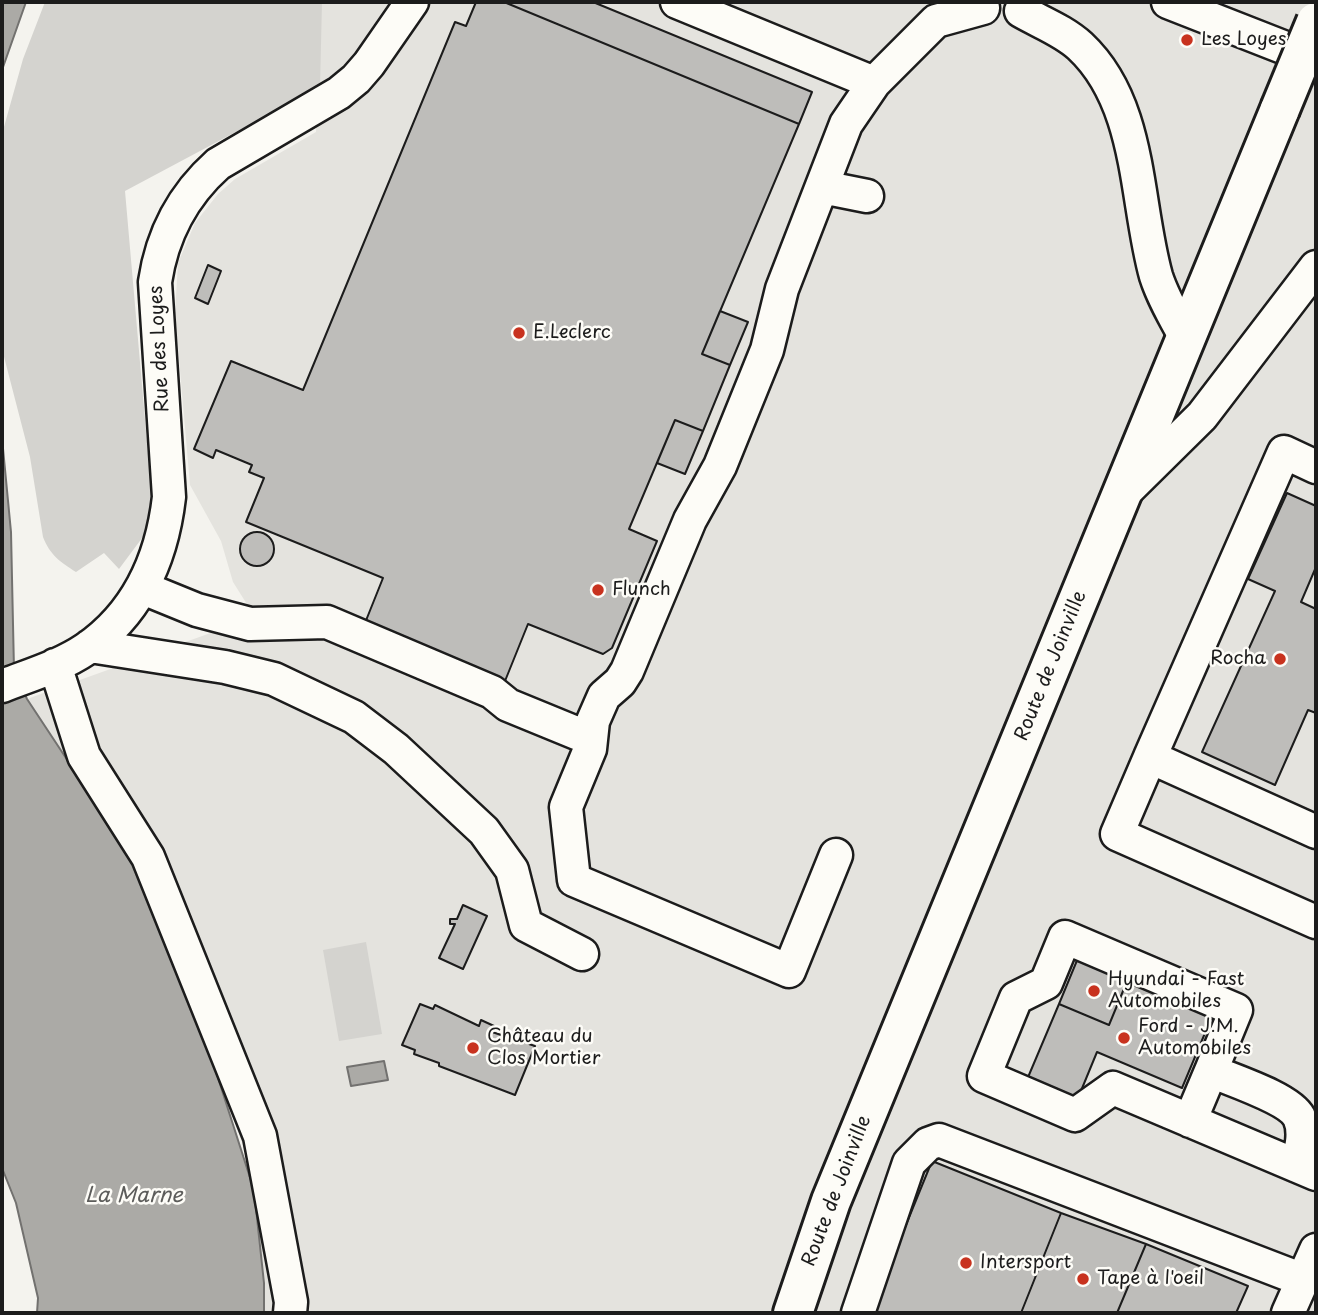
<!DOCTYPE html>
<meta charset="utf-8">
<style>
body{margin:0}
#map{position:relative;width:1318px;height:1315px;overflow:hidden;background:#f4f3ee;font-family:"Playpen Sans",sans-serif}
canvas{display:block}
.frame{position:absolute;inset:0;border:4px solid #1c1c1c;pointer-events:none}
</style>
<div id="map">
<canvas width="1318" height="1315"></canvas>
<div class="frame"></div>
</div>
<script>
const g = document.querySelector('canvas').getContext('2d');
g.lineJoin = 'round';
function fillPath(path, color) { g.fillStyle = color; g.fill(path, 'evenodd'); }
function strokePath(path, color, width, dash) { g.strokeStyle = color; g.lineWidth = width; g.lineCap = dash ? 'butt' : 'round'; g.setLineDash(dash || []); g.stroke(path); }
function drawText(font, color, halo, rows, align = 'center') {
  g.font = font + ' "Playpen Sans",sans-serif'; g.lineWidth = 5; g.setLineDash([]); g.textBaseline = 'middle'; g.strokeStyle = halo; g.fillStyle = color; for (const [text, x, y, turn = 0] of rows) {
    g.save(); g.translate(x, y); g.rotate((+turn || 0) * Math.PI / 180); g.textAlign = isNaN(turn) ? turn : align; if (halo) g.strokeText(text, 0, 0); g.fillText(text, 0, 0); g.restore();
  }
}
fillPath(new Path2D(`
 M320 2H1316V1313H265V1283L254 1190 248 1160 202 1028 27 699 255 617 233 582 221 541 190 485 175 313 178 263 195 223 218 194 235 179 316 132Z`), '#e4e3de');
fillPath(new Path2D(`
 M45 2H322L320 87 125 191 154 522 119 569 104 553 76 572C60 562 50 555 43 537L30 457 2 349V134L23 59Z
 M366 942 382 1034 339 1041 323 950Z`), '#d4d3cf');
const water = new Path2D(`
 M2 2H26L2 70Z
 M2 438 11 532 14 670 27 699 140 870 202 1028 254 1190 264 1283V1313H37L38 1298 16 1203 2 1168Z
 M384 1061 388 1080 351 1086 347 1067Z`);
fillPath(water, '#abaaa6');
strokePath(water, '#72716f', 2);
const building = new Path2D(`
 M476 2H504L799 124 702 354 730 365 703 431 675 420 629 529 657 541 612 648 603 654 528 624 505 681 365 623 383 578 246 522 264 478 249 472 252 465 216 450 213 458 194 449 231 361 303 390 455 22 466 26Z
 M504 2H593L812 92 799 124Z
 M208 265 221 271 208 304 195 298Z
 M720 311 748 322 730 365 702 354Z
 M675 420 703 431 685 474 657 463Z
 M1287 493 1316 506V567L1301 602 1316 609V713L1308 710 1275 785 1202 752 1275 591 1248 579Z
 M240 549a17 17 0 1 1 34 0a17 17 0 1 1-34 0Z
 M463 905 487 916 463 969 439 958 455 924H450V919H457Z
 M1078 958 1128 979 1109 1025 1059 1004Z
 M1128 979 1213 1014 1182 1088 1097 1052 1076 1103 1026 1082 1059 1004 1109 1025Z
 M420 1004 433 1009 435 1005 479 1026 481 1020 494 1026 492 1032 535 1046 515 1095 439 1066V1063L414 1054 415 1050 402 1045Z
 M932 1161 1061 1213 1021 1313H870Z
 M1061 1213 1146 1244 1117 1313H1021Z
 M1146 1244 1248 1286 1236 1313H1117Z`);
fillPath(building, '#bebdba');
strokePath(building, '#1c1c1c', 2);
const minor = new Path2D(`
 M677 2 874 83
 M1168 2 1316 60
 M1021 11C1040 22 1064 31 1080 46 1142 104 1135 201 1156 276 1163 298 1175 318 1186 338
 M822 187 867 196
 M1316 467 1284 452 1150 757 1316 832
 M1125 492 1202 416 1316 267
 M143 588 197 610 250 624 327 622 492 692 508 705 591 739
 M90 646 225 667 274 679 354 717 396 749 484 831 512 870 526 925 582 954
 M55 665 84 756 148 857 260 1136 291 1302 290 1313
 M2 686C30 675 61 666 86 649 138 613 162 558 169 497L155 282C162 235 182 196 218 164L339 93 356 79 369 64 412 2
 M1150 757 1117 834 1316 922
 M836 855 789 971 574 880 566 807 590 749 593 721 604 696 620 682 627 671 690 520 720 466 767 350 782 289 846 124 874 83 936 21 983 8
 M1190 1121 1211 1071
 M1297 1166C1301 1150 1306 1132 1299 1117 1289 1098 1231 1080 1211 1071L1236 1010 1065 937 1046 983 1016 998 984 1076 1075 1115 1113 1088 1316 1174
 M858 1313 909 1163 928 1144 939 1140 1303 1280
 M1288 1313 1316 1250`);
const major = new Path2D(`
 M793 1313 831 1201 1280 109`);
strokePath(minor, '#1c1c1c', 37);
strokePath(major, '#1c1c1c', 44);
strokePath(minor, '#fdfcf7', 32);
strokePath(major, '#fdfcf7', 38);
const majorBridge = new Path2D(`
 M1280 109 1316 22`);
strokePath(majorBridge, '#1c1c1c', 44, []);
strokePath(majorBridge, '#fdfcf7', 38);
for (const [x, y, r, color] of [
 [1187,40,7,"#c8321e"],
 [519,333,7,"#c8321e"],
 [598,590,7,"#c8321e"],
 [1280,659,7,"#c8321e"],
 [1094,991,7,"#c8321e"],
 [1124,1038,7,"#c8321e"],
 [473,1048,7,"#c8321e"],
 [966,1263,7,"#c8321e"],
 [1083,1279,7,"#c8321e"]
]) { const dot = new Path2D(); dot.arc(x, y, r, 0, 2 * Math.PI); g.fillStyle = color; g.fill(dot); strokePath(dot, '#fdfcf7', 2.5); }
drawText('19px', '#1c1c1c', '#fdfcf7', [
 ["Les Loyes",1201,40],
 ["E.Leclerc",533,333],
 ["Flunch",612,590],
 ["Rocha",1266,659,"right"],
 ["Hyundai - Fast",1108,980],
 ["Automobiles",1108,1002],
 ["Ford - J.M.",1138,1027],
 ["Automobiles",1138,1049],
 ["Château du",487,1037],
 ["Clos Mortier",487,1059],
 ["Intersport",980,1263],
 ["Tape à l'oeil",1097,1279]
], 'left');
drawText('19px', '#1c1c1c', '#fdfcf7', [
 ["Rue des Loyes",160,349,-93],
 ["Route de Joinville",1051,666,-68],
 ["Route de Joinville",837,1191,-69]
]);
drawText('italic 21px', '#5c5c5a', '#fdfcf7', [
 ["La Marne",134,1196]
]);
</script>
